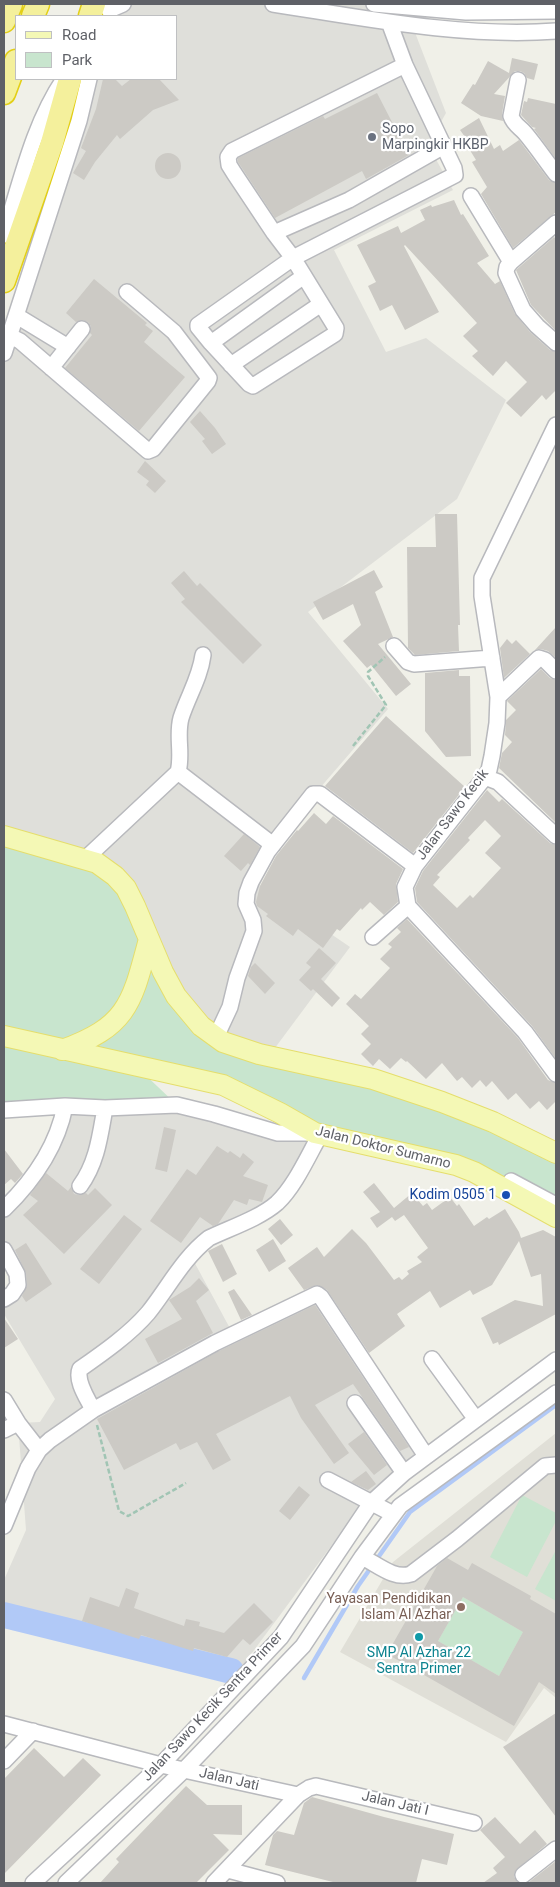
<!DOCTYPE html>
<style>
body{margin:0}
#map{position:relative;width:560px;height:1887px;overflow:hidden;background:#f0f0e8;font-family:Roboto,sans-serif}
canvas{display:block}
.frame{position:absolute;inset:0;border:5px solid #5f6167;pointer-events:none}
.legend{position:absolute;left:15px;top:15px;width:162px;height:65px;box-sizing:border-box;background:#fff;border:1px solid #bfc0c2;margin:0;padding:6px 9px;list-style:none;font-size:15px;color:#5f6167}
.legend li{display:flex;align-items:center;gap:10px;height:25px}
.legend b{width:25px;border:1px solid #bfc0c2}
</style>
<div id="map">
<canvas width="560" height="1887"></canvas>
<div class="frame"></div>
<ul class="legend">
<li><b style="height:6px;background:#f4f8b5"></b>Road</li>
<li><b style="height:14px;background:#c8e5ce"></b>Park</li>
</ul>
</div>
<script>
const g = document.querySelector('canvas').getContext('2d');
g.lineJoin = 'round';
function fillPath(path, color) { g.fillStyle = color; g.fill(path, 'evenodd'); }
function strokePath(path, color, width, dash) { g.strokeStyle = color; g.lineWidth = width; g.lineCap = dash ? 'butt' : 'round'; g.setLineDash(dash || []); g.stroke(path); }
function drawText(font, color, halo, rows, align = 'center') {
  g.font = font + ' Roboto,sans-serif'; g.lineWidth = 4.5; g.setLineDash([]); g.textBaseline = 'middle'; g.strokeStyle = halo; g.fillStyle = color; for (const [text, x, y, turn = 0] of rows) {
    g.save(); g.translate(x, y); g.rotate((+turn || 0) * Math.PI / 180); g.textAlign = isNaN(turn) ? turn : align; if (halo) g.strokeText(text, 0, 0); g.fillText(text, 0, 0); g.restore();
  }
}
fillPath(new Path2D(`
 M111 4H404L446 113 428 145 453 190 334 250 386 352 426 338 506 400 457 499 308 612 388 709 245 875 350 947 269 1056 223 1042 4 836V354L89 79H176V16H107Z
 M177 1105 320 1135 285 1195 191 1256 233 1334 318 1294 418 1452 369 1495 243 1665 4 1605V1580L26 1530 18 1423 40 1422 55 1399 4 1314V1306L16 1290 4 1253V1209L29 1182 65 1106Z`), '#dfdfda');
fillPath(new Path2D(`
 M556 1433V1698L544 1688 506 1742 340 1652 393 1562Z`), '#e0dfd7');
fillPath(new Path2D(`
 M4 836 108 870 206 1030 373 1079 556 1154V1205L280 1113 137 1067 177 1105 4 1110Z
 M522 1495 556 1513V1521L527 1577 490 1557Z
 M556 1550V1601L535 1589Z
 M463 1597 523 1632 499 1676 438 1641Z`), '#c8e5ce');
strokePath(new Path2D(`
 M304 1678 358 1586 410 1512 556 1405`), '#b1c9f7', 4.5);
strokePath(new Path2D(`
 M4 1615 231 1671`), '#b1c9f7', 26);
fillPath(new Path2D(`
 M512 58 538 64 534 80 527 78 524 73 520 71H515L494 94 505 96 502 114 503 121 481 116 461 103 473 84 475 85 488 61 509 73Z
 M103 79H115L122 86 131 79H159L179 100 153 110 120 139 117 135 95 162 84 180 73 173 86 151 81 148 96 109Z
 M377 93 409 155 366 179 362 171 275 218 238 162V158L323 116 325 119Z
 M528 98 556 104V159L534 129 536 128 532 127 521 115 524 101 527 102Z
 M479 118 494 149 500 145 503 151 519 140 549 180 556 183V212L513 248 481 194 487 187 472 162 476 160 463 139 465 137 460 130Z
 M155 166a13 13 0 1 1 26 0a13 13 0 1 1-26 0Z
 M454 200 461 215 463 214 489 256 477 263 495 284 500 281 515 314 530 332 550 350 556 352V390L546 400 542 395 521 417 506 403 527 382 506 361 493 376 472 356 478 351 463 336 477 323 405 245 404 246 439 312 405 330 392 305 380 311 368 286 376 282 357 245 398 226 401 233 425 220 420 210 431 205 432 207Z
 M554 237 556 239V331L531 305 516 270Z
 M94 279 147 323 145 325 153 331 144 342 185 377 139 431 65 368 92 335 90 333 91 326 88 322 83 320 76 322 66 313Z
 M200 411 215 428 226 444 212 454 202 441 205 439 190 422Z
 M145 461 166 481 155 493 146 485 149 481 137 472Z
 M435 514H457L460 625H458L459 651 415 655 408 648 407 547H436Z
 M374 570 383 587 375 592 393 637 378 644 411 684 396 696 371 665 367 668 343 641 361 625 353 604 323 620 313 602Z
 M184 571 197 586 200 583 262 645 243 664 181 602 185 599 171 583Z
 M556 627V658L548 651 541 649 535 650Z
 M507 639 512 644 516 640 530 654 504 678 500 648Z
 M541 669 550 678 556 680V823L499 768 502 753 512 742 505 735 506 720 516 710 507 701Z
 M459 670V676H470L471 756 446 757 425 731V673Z
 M386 716 465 787 413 853 325 786Z
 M487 790 499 802 502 799 550 843 556 845V1059L532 1026 417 902 415 888 423 871ZM485 820 501 836 485 853 501 868 473 898 470 895 457 908 433 885 440 877 437 875 470 840 468 838Z
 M314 813 326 824 333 816 403 869 396 884 398 902 384 915 370 902 362 910 361 908 340 931 337 929 323 948 298 929 293 936 266 916 268 914 257 906 256 902 260 886 276 856 297 830 298 831Z
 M244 834 260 847 250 865 248 863 241 871 224 856Z
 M407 919 518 1038 548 1080 556 1083V1101L547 1110 539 1101 530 1109 516 1093 508 1100 492 1081 486 1087 480 1080 472 1088 462 1077 457 1081 442 1063 426 1079 407 1061 406 1062 401 1058 390 1069 379 1059 373 1066 361 1054 371 1044 361 1034 369 1026 346 1004 355 994 361 999 390 968 380 959 392 947 388 944 401 932 397 928Z
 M319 948 336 963 321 979 340 998 332 1007 313 989 311 991 299 980 311 967 306 963Z
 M255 963 275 983 265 994 248 976 251 967Z
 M164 1127 176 1130 167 1172 155 1169Z
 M217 1146 228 1153 230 1151 240 1158 243 1153 254 1162 243 1176 268 1185 262 1202 249 1199 247 1205 234 1200 218 1224 213 1226 200 1217 181 1243 150 1221 187 1169 196 1175Z
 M4 1149 23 1174 15 1183 11 1179 4 1185Z
 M46 1173 68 1191 71 1187 74 1194 79 1195 86 1193 88 1195 95 1188 112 1205 64 1254 23 1215 38 1201 30 1195Z
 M374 1183 394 1208 412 1193 423 1206 427 1203 432 1210 450 1197 457 1206 459 1204 474 1226 487 1217 489 1219 505 1209 519 1232 521 1238 543 1230 556 1237V1314L499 1345 498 1342 493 1344 481 1318 515 1300 543 1306 541 1274 531 1277 519 1241 492 1285 473 1295 470 1290 440 1308 430 1291 397 1314 405 1326 369 1353 327 1290 317 1285 304 1290 288 1268 317 1247 324 1257 352 1229 366 1243 394 1280 399 1277 402 1280 409 1274 407 1271 422 1262 417 1257 428 1248 404 1215 395 1221 392 1217 377 1228 370 1218 380 1212 363 1192Z
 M124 1215 142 1229 99 1284 80 1269Z
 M280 1219 293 1235 281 1245 268 1229Z
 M273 1239 286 1261 269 1272 256 1250Z
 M26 1243 52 1284 26 1302 22 1296 27 1285 26 1273 15 1250Z
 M222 1244 237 1274 223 1282 208 1251Z
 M199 1278 209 1290 196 1301 213 1333 158 1363 145 1339 182 1319 169 1300 190 1287Z
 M234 1289 252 1315 241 1320 228 1292Z
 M315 1305 409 1447 400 1451 353 1384 315 1405 349 1453 334 1464 301 1418 290 1396 216 1434 231 1460 213 1470 197 1442 180 1450 176 1443 124 1470 97 1419 219 1351Z
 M4 1318 18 1339 4 1348Z
 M364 1432 387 1465 374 1475 348 1444Z
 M366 1471 376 1484 368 1490 351 1482Z
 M299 1486 310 1495 290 1520 279 1511Z
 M447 1558 468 1570 472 1563 531 1596 530 1599 556 1614V1694L539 1682 514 1726 387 1654 437 1566ZM463 1597 523 1632 499 1676 438 1641Z
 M126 1588 139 1593 134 1608 184 1626 186 1619 200 1622 199 1626 224 1633 254 1603 273 1622 250 1645 243 1639 227 1657 194 1648 193 1651 141 1635 139 1639 82 1621 90 1597 119 1607Z
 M556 1713V1817L503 1747Z
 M34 1748 64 1777 83 1758 101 1775 4 1874V1779Z
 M186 1786 207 1805H242V1835L213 1834 229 1850 196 1883H100L119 1862 116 1859Z
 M312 1797 384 1817 454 1834 447 1865 422 1859 416 1883H337L265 1865 273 1835 277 1831 294 1835 304 1803Z
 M495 1817 520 1844 535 1830 547 1844 515 1871 514 1877 519 1883H483L497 1873 493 1868 505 1857 480 1830Z
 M556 1861V1883H527L529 1882Z`), '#cccac5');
const minor = new Path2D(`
 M273 4C364 18 464 38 556 31
 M374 4 466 12 556 11
 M109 10 123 4
 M518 80 511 116C514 125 520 127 525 133 536 146 546 161 556 174
 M471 196 511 262
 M556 223 511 262 507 267 506 273 523 310 537 326 556 343
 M274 233 349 200 444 146
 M4 235C21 182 33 125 64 79
 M304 276 211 343 249 384 253 386 335 334 336 328 293 258 274 233 234 173 229 165 228 157 232 151 405 65
 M17 316 68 347
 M10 336 20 341 148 451 153 449 208 381 209 378 174 332 127 292
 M211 343 198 327V325L293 258 455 175 454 168 405 65 389 22
 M4 353 79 121 89 79
 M231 365 321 304
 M51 368 82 329
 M556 425 482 578V596L498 697 497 723 492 756 489 770 485 777 415 866 405 887 408 906 525 1032 556 1074
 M394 646 408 662 414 664 492 658
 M498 697 539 658 545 660 556 671
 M178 772 273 845
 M485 777 498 782 556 836
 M84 860 178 772C183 754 176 736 181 718 188 696 200 678 203 655
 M373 937 408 906
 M216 1037 230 1007 237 978 254 931 253 920 246 904 247 893 251 882 268 851 313 794H320L415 866
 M4 1110 65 1106 105 1108 177 1105 214 1114 278 1133H313
 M511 1181 556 1205
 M80 1186C97 1163 100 1136 105 1108
 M4 1209C33 1181 57 1147 65 1106
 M4 1250 17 1274 18 1285 12 1294 4 1299
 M432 1359 475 1418
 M4 1400 18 1423 4 1430
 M355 1403 404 1473
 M93 1410C88 1399 75 1381 80 1369 103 1353 130 1334 148 1313 168 1288 183 1258 209 1238 230 1228 260 1218 277 1203 295 1186 308 1156 320 1135
 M18 1423 39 1450
 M328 1480 393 1514
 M4 1526 28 1468 39 1450 50 1440 93 1410 215 1343 317 1294 321 1297 426 1456
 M362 1557C377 1564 394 1580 411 1574L457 1539 545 1466 556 1465
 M4 1724 161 1765 298 1795
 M4 1761 33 1731
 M228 1870 277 1883
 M523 1875 556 1849
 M33 1883 161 1765 281 1637 371 1503 404 1473 556 1360
 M66 1883 185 1769 303 1646 362 1557 400 1506 556 1393
 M214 1883 298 1795 309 1788 316 1786 474 1823`);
const major = new Path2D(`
 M4 836 97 863 115 876 126 888 135 906 163 972 176 996 201 1026 223 1042 259 1054 373 1079 442 1102 493 1122 556 1153
 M4 1036 223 1085 280 1113 315 1133 425 1158 456 1165 474 1172 556 1217
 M62 1050C129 1026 132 1002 149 939`);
const highway = new Path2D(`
 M33 16 38 4
 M90 16 94 4
 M4 21 11 4
 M4 93 16 61
 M4 281 52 143 70 79`);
strokePath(minor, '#b8b9bd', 18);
strokePath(major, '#e5de6c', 22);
strokePath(highway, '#e3cf16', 25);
strokePath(new Path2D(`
 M353 746 386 705 368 676V672L385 657
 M97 1425 119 1511 128 1516 186 1483`), '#a1c5b4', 2.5, [5, 2.5]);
strokePath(minor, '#fff', 15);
strokePath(major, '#f4f8b5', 20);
strokePath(highway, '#f4f09c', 22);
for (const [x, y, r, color] of [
 [372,137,5,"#6b7280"],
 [506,1195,5,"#1a4fb4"],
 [461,1607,5,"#8d6e63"],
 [419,1637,5,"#0f9aa8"]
]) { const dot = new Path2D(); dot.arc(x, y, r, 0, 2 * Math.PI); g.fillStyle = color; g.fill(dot); strokePath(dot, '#fff', 2); }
drawText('14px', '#5b616d', '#fff', [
 ["Sopo",382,129],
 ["Marpingkir HKBP",382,145]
], 'left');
drawText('14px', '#5f6167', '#fff', [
 ["Jalan Sawo Kecik",453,815,-53],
 ["Jalan Doktor Sumarno",383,1148,14],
 ["Jalan Sawo Kecik Sentra Primer",213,1707,-47],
 ["Jalan Jati",229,1780,13],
 ["Jalan Jati I",395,1804,13]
]);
drawText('14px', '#164399', '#fff', [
 ["Kodim 0505 1",496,1195]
], 'right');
drawText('14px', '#785e54', '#fff', [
 ["Yayasan Pendidikan",451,1599],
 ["Islam Al Azhar",451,1615]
], 'right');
drawText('14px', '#0d838f', '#fff', [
 ["SMP Al Azhar 22",419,1653],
 ["Sentra Primer",419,1669]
]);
</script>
